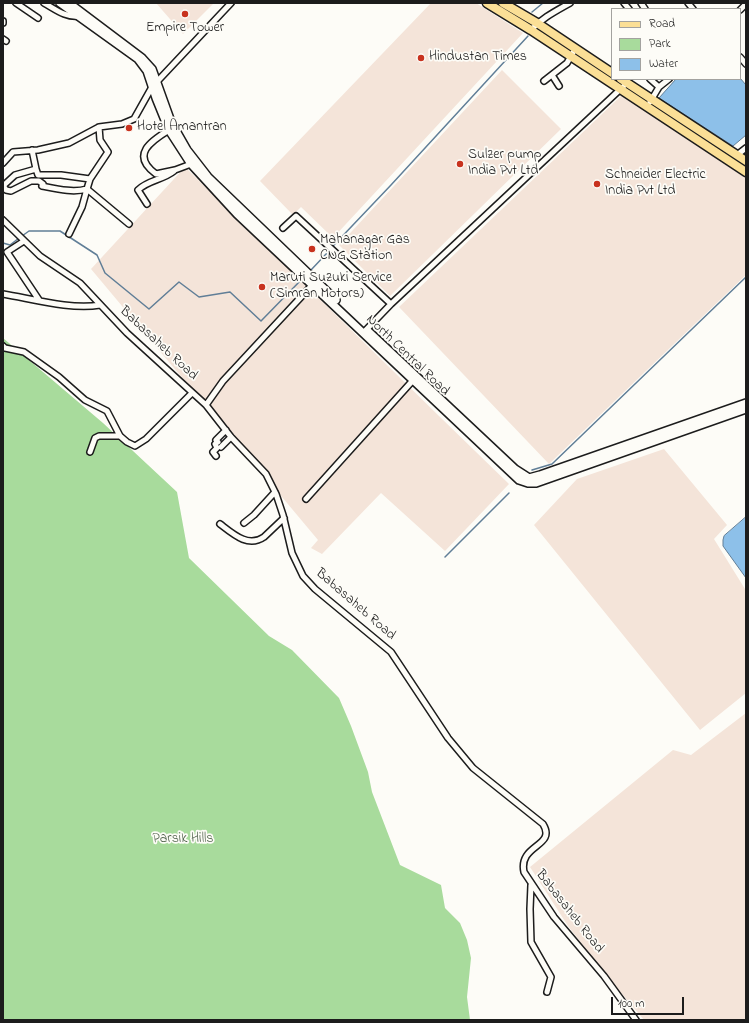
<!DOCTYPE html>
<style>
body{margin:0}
#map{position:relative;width:749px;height:1023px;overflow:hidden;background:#fdfcf7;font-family:"Indie Flower",sans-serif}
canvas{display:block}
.frame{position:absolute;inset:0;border:4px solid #1c1c1c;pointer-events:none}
.legend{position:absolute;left:611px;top:8px;width:130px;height:72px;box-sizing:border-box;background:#fdfcf7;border:1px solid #a3a29f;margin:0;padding:5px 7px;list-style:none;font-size:12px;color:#1c1c1c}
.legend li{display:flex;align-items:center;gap:8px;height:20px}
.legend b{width:20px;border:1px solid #a3a29f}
.scale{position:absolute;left:611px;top:997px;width:73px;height:18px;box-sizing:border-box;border:2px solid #1c1c1c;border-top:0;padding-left:5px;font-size:12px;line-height:14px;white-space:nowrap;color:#1c1c1c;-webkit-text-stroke:3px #fdfcf7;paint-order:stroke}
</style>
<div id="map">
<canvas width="749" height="1023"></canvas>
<div class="frame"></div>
<ul class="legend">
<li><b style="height:5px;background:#fbdf96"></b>Road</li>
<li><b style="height:11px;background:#a8db9c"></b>Park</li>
<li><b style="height:11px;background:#8dc0e9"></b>Water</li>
</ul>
<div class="scale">100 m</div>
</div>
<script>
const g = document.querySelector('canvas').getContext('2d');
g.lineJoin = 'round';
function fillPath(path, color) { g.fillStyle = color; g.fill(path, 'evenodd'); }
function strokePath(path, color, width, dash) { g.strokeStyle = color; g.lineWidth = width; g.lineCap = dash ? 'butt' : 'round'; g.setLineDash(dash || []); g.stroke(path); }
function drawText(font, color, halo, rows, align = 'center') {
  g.font = font + ' "Indie Flower",sans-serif'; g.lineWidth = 3.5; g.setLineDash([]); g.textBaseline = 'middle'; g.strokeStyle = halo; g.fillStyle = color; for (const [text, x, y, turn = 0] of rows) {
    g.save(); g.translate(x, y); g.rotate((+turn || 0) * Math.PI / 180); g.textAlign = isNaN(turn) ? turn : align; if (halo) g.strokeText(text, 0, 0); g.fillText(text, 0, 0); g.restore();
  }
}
fillPath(new Path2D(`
 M156 3H214L183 34Z
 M431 3H476L523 33 333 238 301 207 293 215 260 181Z
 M502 70 561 129 390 296 339 245Z
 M622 95 746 178V275L549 464 399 307Z
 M185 167 439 416 509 484 445 551 381 493 322 554 311 548 318 540 91 269Z
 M664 449 727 525 714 539 745 589 746 588V693L700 730 534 525 577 479Z
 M746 713V1020H644L611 981 568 926 530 867 673 750 691 755Z`), '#f4e4d9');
fillPath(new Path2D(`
 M3 338 103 423 177 492 189 558 269 636 292 650 339 698 351 726 368 772 372 792 400 865 441 885 445 908 460 923 467 940 471 958 467 997 470 1020H3Z`), '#a8db9c');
const water = new Path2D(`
 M740 78 746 85V135L733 146 659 98 676 79H740Z
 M746 517V578L723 546V540L724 536Z`);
fillPath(water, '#8dc0e9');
strokePath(water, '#607e97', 1);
strokePath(new Path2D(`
 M532 12 543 3
 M22 236 29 231H60L97 255 105 273 149 309 179 282 199 297 230 292 261 321 302 279
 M3 243 10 245 19 238
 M333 246 391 185 528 36
 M311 270 327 253
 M532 470 552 464 746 277
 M445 557 509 493`), '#607e97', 1.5);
const street = new Path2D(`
 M16 3 38 18
 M44 3C55 9 66 18 79 16
 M624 3 629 9
 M641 3 645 9
 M688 3 693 9
 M740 10 746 4
 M3 21V23
 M531 30C542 18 556 11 570 3
 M3 39 6 41
 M740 57 746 64
 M552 75 559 86
 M650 79 659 87
 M544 81 567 63 575 49
 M650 102 659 87 669 79
 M169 130C151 141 130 155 156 174L175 170 191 164
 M32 150 36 169
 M737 155 746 148
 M3 163 13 152 38 150 69 143 99 127 122 124 134 119 152 87 231 3
 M3 185 6 190 11 191 31 181H39L43 184 42 186C57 189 73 193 87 189L90 179 108 152 100 140 99 127
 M3 186 15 175 36 169 38 175H61L90 179
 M147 204 138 190C148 180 163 180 174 171
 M3 220 40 256 80 283 127 333 206 405 231 437 266 474 276 494 283 515 292 553 303 576 315 589 391 652 448 738 473 768 543 824C557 847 518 844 524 872L554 917 604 976 636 1020
 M283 228 296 216 391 304
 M69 234 82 207 87 189 129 224
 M24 241 7 252 39 300
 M3 294C33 299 71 310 100 305
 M364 332 391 304 627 83
 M3 346 5 348 24 352 59 377 85 400 107 411 120 436 127 442 135 446 146 439 192 393
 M206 405 223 381 314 283
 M221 447 231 437
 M90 452 95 438 99 436H120
 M216 456 213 452 217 448 215 444 218 442 216 440 226 430
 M306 499 415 378
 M244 523 254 515 275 492
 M220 524C233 534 248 548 264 537L284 518
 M531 885 530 909 531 942 551 977 547 992`);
const secondary = new Path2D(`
 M60 3 138 59 147 71 156 98 169 130 191 164 237 214 519 480 528 483H536L746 409
 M69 3 142 58 152 69 171 122 187 150 208 177 336 300
 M368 331 515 469 529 478 540 475 746 403`);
const primary = new Path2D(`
 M487 3 531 30 746 172
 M503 3 537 23 612 73
 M621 79 746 161`);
strokePath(street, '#1c1c1c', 8);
strokePath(secondary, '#1c1c1c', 10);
strokePath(primary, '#1c1c1c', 11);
strokePath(street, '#fdfcf7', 5);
strokePath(secondary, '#fdfcf7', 7);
strokePath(primary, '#fbdf96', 8);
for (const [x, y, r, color] of [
 [185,14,4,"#c8321e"],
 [421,58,4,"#c8321e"],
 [129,128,4,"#c8321e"],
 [460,164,4,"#c8321e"],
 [597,184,4,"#c8321e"],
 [312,249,4,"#c8321e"],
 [262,287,4,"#c8321e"]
]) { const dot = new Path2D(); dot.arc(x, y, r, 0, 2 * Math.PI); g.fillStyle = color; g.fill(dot); strokePath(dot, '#fdfcf7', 1.5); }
drawText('14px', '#1c1c1c', '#fdfcf7', [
 ["Empire Tower",185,29,"center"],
 ["Hindustan Times",429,58],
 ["Hotel Amantran",137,128],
 ["Sulzer pump",468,156],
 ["India Pvt Ltd",468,172],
 ["Schneider Electric",605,176],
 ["India Pvt Ltd",605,192],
 ["Mahanagar Gas",320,241],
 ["CNG Station",320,257],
 ["Maruti Suzuki Service",270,279],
 ["(Simran Motors)",270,295]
], 'left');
drawText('14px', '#1c1c1c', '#fdfcf7', [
 ["Babasaheb Road",158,344,43],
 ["North Central Road",407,356,44],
 ["Babasaheb Road",355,605,41],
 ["Babasaheb Road",569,912,52]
]);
drawText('14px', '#4d5f49', '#fdfcf7', [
 ["Parsik Hills",183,840]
]);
</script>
